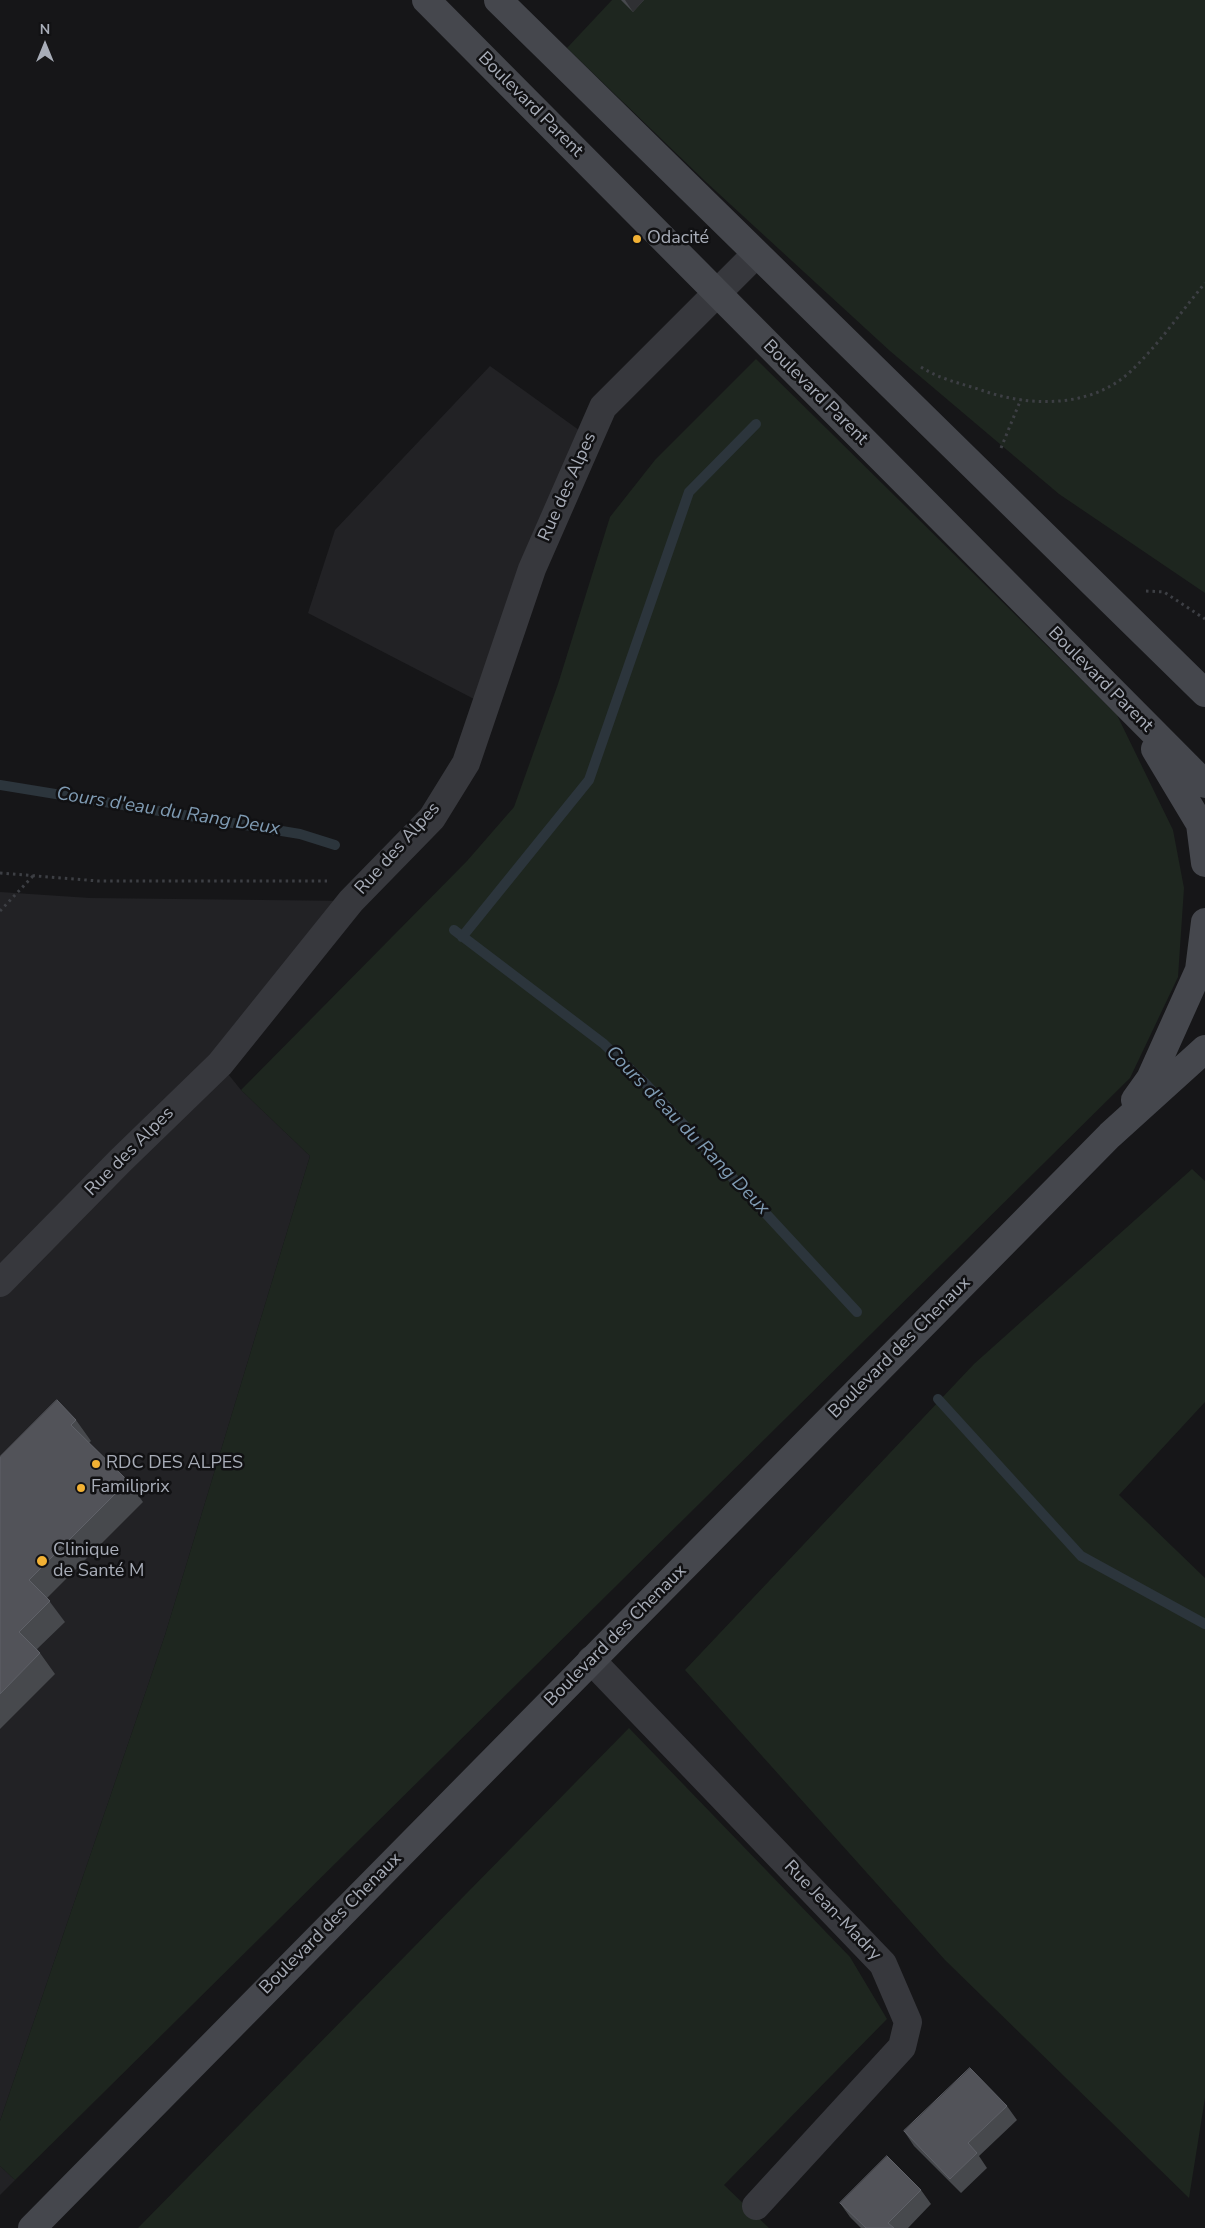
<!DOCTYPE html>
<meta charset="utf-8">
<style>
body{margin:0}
#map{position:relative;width:1205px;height:2228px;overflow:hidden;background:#161618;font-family:"Nunito Sans",sans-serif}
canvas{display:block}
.north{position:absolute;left:20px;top:20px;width:50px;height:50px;-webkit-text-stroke:4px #111113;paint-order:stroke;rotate:0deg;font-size:14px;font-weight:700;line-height:20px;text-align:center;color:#a8adb8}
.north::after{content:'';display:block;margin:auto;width:18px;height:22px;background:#a8adb8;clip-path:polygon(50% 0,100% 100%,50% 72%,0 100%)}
</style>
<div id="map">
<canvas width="1205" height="2228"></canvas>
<div class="north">N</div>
</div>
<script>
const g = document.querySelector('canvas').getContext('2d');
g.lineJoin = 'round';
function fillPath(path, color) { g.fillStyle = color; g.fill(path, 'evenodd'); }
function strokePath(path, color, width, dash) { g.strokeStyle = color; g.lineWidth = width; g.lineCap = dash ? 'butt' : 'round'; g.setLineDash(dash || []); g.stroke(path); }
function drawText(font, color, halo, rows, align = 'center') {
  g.font = font + ' "Nunito Sans",sans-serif'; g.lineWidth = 5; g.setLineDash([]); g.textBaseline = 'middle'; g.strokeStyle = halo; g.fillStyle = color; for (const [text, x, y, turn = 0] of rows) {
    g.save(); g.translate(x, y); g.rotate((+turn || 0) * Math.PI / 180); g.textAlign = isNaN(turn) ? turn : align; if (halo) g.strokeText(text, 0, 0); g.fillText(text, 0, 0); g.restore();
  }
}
fillPath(new Path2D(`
 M490 366 590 438 474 699 308 613 335 530Z
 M0 892 90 898 351 901 220 1064 241 1090 310 1156 165 1635 0 2121Z
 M0 2166 15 2180 0 2195Z`), '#222225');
fillPath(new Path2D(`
 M612 0H1205V593L1059 494 890 351 706 182 567 48Z
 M756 359 1117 715 1173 830 1184 888 1178 977 1130 1078 15 2180 0 2166V2121L165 1635 310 1156 241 1090 467 861 514 807 558 684 610 517 655 460Z
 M1192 1169 1205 1181V1402L1119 1495 1205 1578V2098L1189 2198 945 1960 685 1670 974 1364Z
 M629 1728 850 1957 887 2019 724 2185 769 2228H138Z`), '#1e261f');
strokePath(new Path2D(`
 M0 785 300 834 335 845
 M454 930 604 1044 644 1082 857 1312
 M462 937 589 780 689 492 756 424
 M938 1399 1081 1556 1205 1624`), '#2c353c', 10);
strokePath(new Path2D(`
 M921 367C939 379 960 383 981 390 1029 407 1092 409 1132 370 1159 344 1181 312 1205 283
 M1001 448 1021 399
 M1146 591 1164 592 1205 619
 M0 873 98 881H327
 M0 911 33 876`), '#3d3f44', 3, [2.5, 4]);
strokePath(new Path2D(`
 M0 1283 121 1160 220 1064 351 901 432 818 466 763 532 569 603 407 756 254
 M591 1660 883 1964 908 2022 902 2047 756 2206`), '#37383d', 28);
strokePath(new Path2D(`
 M426 0 1205 784
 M498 0 1205 693
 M1155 749 1200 824 1205 863
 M1135 1100 1150 1079 1199 970 1205 922
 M32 2228 1110 1135 1205 1049`), '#45474d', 28);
fillPath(new Path2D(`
 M621 0H644L633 12Z
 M76 1420 91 1441 89 1443 128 1481 143 1502 47 1598 65 1622 37 1649 40 1653 55 1674 0 1729V1457Z
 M1007 2106 1017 2120 979 2156 987 2168 961 2193 914 2146 904 2131Z
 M921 2190 931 2204 908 2228H861L850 2217 840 2203Z`), '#47494d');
fillPath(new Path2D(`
 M625 0H644L633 12Z`), '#2f3033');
const building = new Path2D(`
 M57 1400 76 1420 71 1425 128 1481 29 1580 50 1601 19 1632 40 1653 0 1694V1457Z
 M970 2068 1007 2106 968 2143 977 2153 950 2179 904 2131Z
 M887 2156 921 2190 888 2223 894 2228H866L840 2203Z`);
fillPath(building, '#525359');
strokePath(building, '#5f6168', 1);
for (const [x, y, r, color] of [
 [637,239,5,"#f2b134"],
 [96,1464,5,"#f2b134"],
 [81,1488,5,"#f2b134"],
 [42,1561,6,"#f2b134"]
]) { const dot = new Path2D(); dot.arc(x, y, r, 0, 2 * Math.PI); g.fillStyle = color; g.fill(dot); strokePath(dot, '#111113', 2); }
drawText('18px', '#a8adb8', '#111113', [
 ["Boulevard Parent",530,105,45],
 ["Boulevard Parent",815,393,45],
 ["Rue des Alpes",568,487,-66],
 ["Boulevard Parent",1100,680,45],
 ["Rue des Alpes",398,849,-48],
 ["Rue des Alpes",130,1152,-45],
 ["Boulevard des Chenaux",900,1348,-45],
 ["Boulevard des Chenaux",616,1636,-45],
 ["Rue Jean-Madry",832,1911,46],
 ["Boulevard des Chenaux",331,1924,-45]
]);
drawText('18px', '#a8adb8', '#111113', [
 ["Odacité",647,239],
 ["RDC DES ALPES",106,1464],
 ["Familiprix",91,1488],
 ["Clinique",53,1551],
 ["de Santé M",53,1572]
], 'left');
drawText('italic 19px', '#7f9bb3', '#111113', [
 ["Cours d'eau du Rang Deux",168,812,9],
 ["Cours d'eau du Rang Deux",687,1131,46]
]);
</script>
